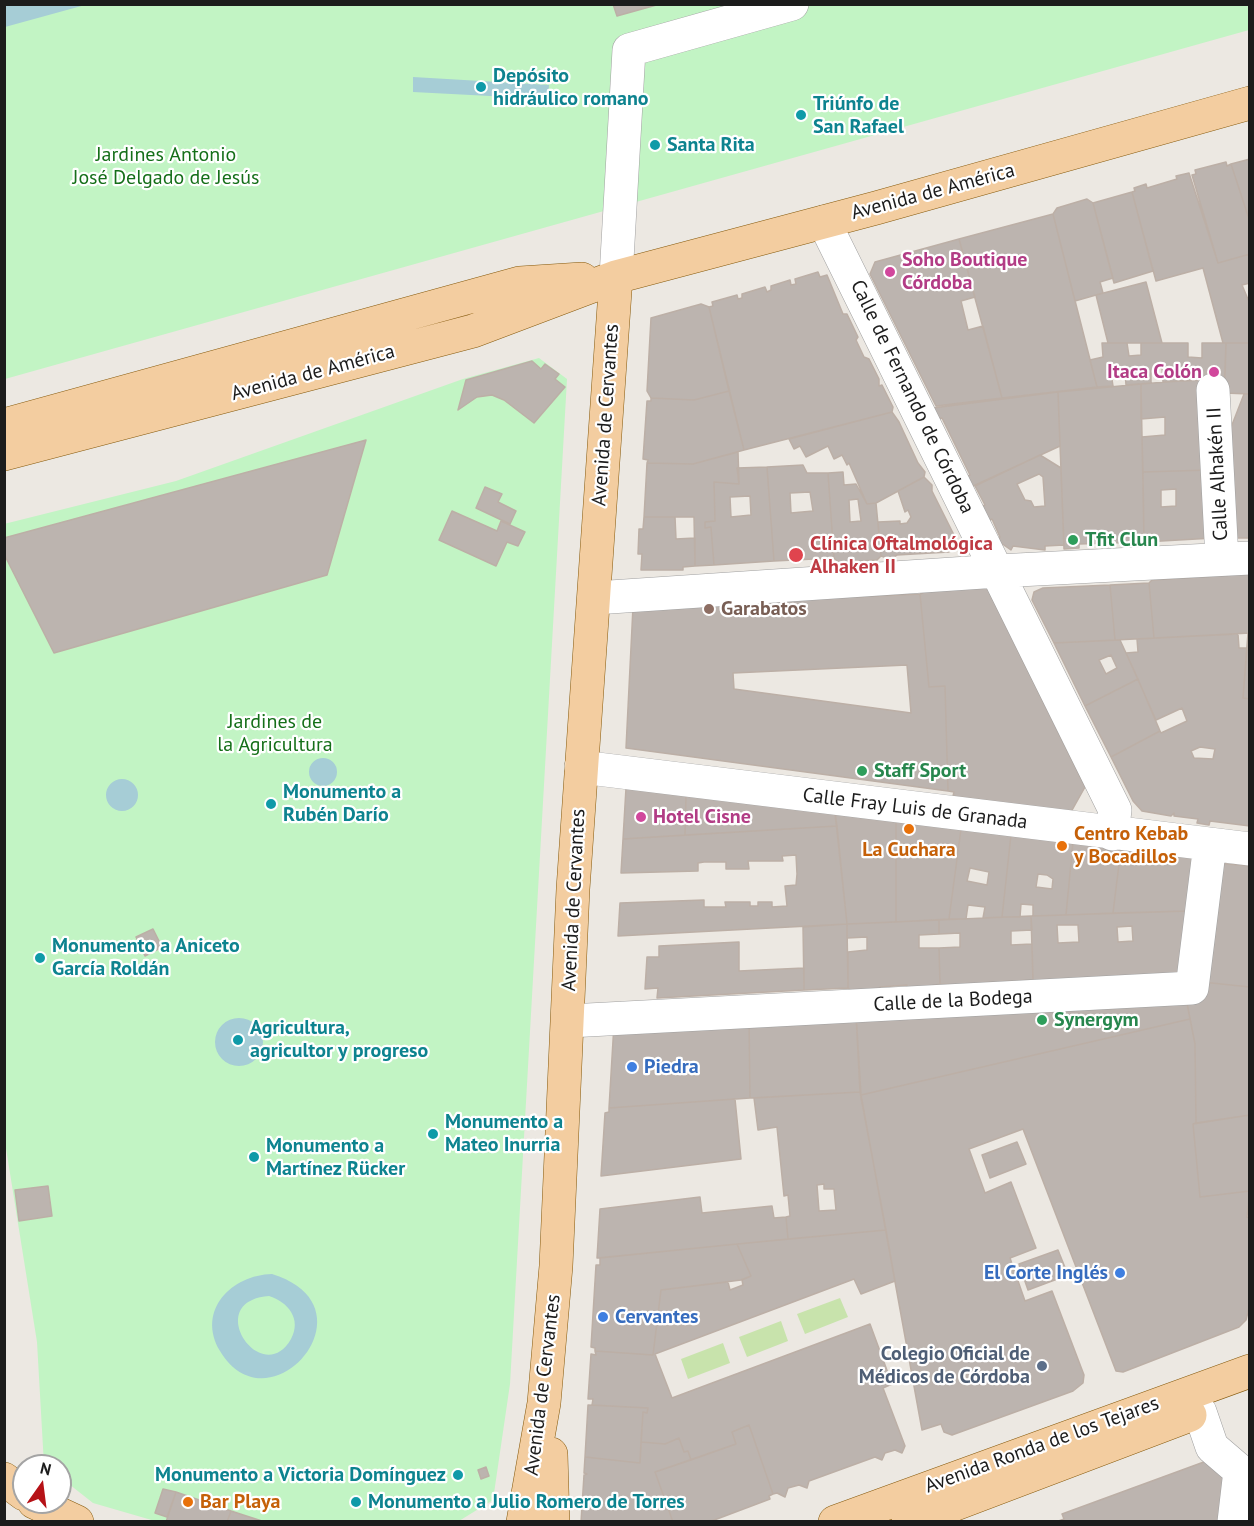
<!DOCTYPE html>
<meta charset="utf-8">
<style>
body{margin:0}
#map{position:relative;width:1254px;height:1526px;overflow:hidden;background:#ece8e2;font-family:"PT Sans",sans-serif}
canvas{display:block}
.frame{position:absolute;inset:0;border:6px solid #1c1c1c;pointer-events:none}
.north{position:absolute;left:12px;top:1454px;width:60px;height:60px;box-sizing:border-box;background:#fff;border:2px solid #a4a4a4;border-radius:50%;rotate:14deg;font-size:16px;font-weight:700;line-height:24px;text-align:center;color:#1c1c1c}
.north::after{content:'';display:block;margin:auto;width:21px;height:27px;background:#b61217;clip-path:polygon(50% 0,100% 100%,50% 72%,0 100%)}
</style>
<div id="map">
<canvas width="1254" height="1526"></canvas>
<div class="frame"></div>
<div class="north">N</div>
</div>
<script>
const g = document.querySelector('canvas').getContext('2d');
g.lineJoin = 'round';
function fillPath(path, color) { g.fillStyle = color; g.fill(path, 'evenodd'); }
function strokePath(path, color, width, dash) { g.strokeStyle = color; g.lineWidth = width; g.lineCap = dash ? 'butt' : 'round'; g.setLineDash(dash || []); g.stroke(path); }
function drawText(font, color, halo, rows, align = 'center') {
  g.font = font + ' "PT Sans",sans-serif'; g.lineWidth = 4.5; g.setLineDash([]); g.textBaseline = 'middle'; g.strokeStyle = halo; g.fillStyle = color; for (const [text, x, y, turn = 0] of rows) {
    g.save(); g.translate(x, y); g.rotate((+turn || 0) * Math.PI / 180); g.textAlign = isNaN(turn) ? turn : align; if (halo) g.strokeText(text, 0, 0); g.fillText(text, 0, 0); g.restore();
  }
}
fillPath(new Path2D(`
 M840 1298 848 1317 805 1334 797 1314Z
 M781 1321 788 1341 747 1357 739 1337Z
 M723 1343 730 1363 688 1379 681 1359Z`), '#c8e3ac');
fillPath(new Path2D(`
 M5 5H1249V30L5 379Z
 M539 358 567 379 510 1384 493 1500 459 1521H155L93 1503 60 1477V1466L44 1465 37 1342 5 1142 4 524 176 481 463 379Z`), '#c2f4c4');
fillPath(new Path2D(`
 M5 4H85V5L5 27Z
 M413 77 549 85 548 99 413 92Z
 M309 772a14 14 0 1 1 28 0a14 14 0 1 1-28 0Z
 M106 795a16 16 0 1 1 32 0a16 16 0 1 1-32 0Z
 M215 1042a24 24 0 1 1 48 0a24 24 0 1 1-48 0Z
 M272 1274C379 1307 269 1433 220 1351 196 1310 232 1275 272 1274ZM269 1296C288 1302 302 1319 291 1339 262 1390 201 1301 269 1296Z`), '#a6cdd6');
const building = new Path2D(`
 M613 4H660L617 16Z
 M1250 159V222L1231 164Z
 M1226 162 1227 166 1231 164 1250 222V254L1218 263 1192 175 1196 174 1195 170Z
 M1189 173 1218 263 1250 254V283L1242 285 1250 304V343H1223L1203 268 1156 281 1132 192 1135 191 1134 188 1146 184 1147 188 1177 179 1176 176Z
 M1132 192 1153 271 1114 283 1093 203Z
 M1087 199 1093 203 1113 278 1100 282 1103 293 1075 301 1053 214 1057 208Z
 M1053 214 1097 387 1002 398 959 239Z
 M959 239 975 297 961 301 968 330 983 326 1002 398 936 406 870 274 875 262Z
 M818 272 820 277 827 275 843 314H847L858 337 856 340 864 357 869 359 879 379V386L882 385 893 407 892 412 744 450 709 307 713 306 712 302 737 295 738 299 742 298V294L765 287 767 292 771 290V286L790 280 791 285 796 284 795 279Z
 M1146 282 1162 343H1108L1096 295Z
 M701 304 709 307 729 391 694 400 651 398 647 391 651 318Z
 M1102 343H1127L1129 356 1141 355V343H1188V357L1202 358V343H1226L1225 379 1163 382 1162 368 1151 370V383L1126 385 1125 372 1111 373 1113 386 1097 387 1090 360 1103 357Z
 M1226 343H1250V394L1224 393Z
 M532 361 541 369 545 364 559 374 555 379 565 387 534 423 504 400 492 395 477 397 458 410 466 380Z
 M1203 379 1209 470 1143 472 1142 437 1165 435V417L1141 419V384Z
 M1141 384 1144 542 1079 544V548L1064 549 1058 392Z
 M729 391 744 450 693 464 647 463 648 460 643 459 647 401H651V398L694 400Z
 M1058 392 1060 446 971 487 966 477 970 475 942 418 939 419 933 408Z
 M1244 394H1250V538H1228L1223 448Z
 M892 412 899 422 918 463 925 472 924 477 876 503 867 504 849 463 847 465 842 455 834 459 828 446 806 457 800 446 794 449 789 439Z
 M366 440 327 575 54 653 4 554V538Z
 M738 452 739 484 714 482 715 521 705 522V528L711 527 714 565 695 566 694 517H644L647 463 693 464Z
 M1040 455 1061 468 1064 545 1045 546V550L1013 546 1011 550 998 541 1000 537 992 519 988 521 981 507 985 505 975 486ZM1039 474 1043 477 1045 506 1034 507 1031 501 1025 500 1017 484Z
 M803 465 807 473H828L834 558 774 561 767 467ZM810 492 813 511 791 513 790 493Z
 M767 467 774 561 714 565 711 527 705 528V522L715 521 714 482 739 484 737 468ZM750 496 751 515 731 517 730 497Z
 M1209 470 1214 538 1144 542 1143 472ZM1176 489V506L1161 507V490Z
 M843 472 844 485 856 484 867 504 876 503 881 556 877 560 838 562 834 558 828 473ZM858 499 861 521 850 522 849 500Z
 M924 477 932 485V491L955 537 949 543V552L897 555 890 559 881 556 878 522 900 521V524L907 523 911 517 908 510 905 512 898 491Z
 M485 487 502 494 498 502 516 511 510 524 476 508Z
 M452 511 497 531 501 521 525 532 518 546 507 542 496 566 439 540Z
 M644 517H675L676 539 695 538V566L683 567V570H641L642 554H638L639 529H643Z
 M1250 574V633L1154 638 1149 583 1152 580Z
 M1149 583 1154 638 1115 640 1110 585Z
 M1110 585 1115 640 1054 643 1032 600 1034 592 1043 588Z
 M986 586 1085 787 1071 812 953 796 954 792 948 791 945 686 929 687 920 594 923 593V590Z
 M920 594 929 687 945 686 948 791 626 748 633 607ZM907 665 911 713 734 689 733 673Z
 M1248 633H1250V699L1243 698Z
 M1238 634 1239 648H1247L1243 698 1250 699V826L1210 821 1209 825 1197 823 1198 819 1174 816V813L1171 816 1142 811 1133 801 1111 757 1160 731 1161 733 1187 721 1182 708 1156 720 1126 653 1138 652 1137 639ZM1200 747 1215 749 1213 759 1194 758 1191 751Z
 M1120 640 1138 679 1085 706 1054 643ZM1111 655 1117 668 1106 674 1099 660Z
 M1138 679 1160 731 1111 757 1085 706Z
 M626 788 686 795 685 835 623 839Z
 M686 795 835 813 837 826 685 835Z
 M835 813 896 820V922L847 924Z
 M896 820 961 829 949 919 896 922Z
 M837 826 847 924 618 936 620 903 704 900V907H726L725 902H750V906H758V902H772V907L787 906 785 886 796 885 797 874 796 855 782 856 783 861H748L749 869H726V862H704L698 863V871L621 873 623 839Z
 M961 829 1011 835 1002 917 983 918 985 907 968 905 966 919H949ZM970 868 989 872 987 885 967 881Z
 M1011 835 1073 842 1066 915 1033 916V905L1021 904 1020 917H1002ZM1038 874 1047 875 1053 879 1052 889 1036 887Z
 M1073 842 1121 848 1113 913 1066 915Z
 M1121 848 1194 857 1188 911 1113 913Z
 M1217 863 1250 866V987L1202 982Z
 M1189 911 1181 976 1033 982 1031 916ZM1057 925H1078L1079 942 1058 943ZM1132 926 1133 941 1118 942 1117 927Z
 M1031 916 1032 930 1011 931V945L1032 944 1033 980 977 983 975 986 940 984 939 948 960 947V933L939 934V920Z
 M939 920V934L919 935V948H939L940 984 907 991V985L880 987V992L852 991 848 988V952L867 950V937L847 938V924Z
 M847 924 848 988 804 990 803 927Z
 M153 929 162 947 145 956 136 937Z
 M739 942V971L804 968V990L657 998 658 988 645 989 647 957H659V946Z
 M1202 982 1250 987V1115L1196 1123 1195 1044 1186 998Z
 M1186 998 1190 1019 861 1095 856 1014Z
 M856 1014 860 1092 750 1098 749 1018Z
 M749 1018 750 1098 609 1108 614 1024Z
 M1190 1019 1195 1044 1196 1123 1193 1124 1200 1197 1250 1191 1247 1217 1250 1218V1304L1246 1320 1239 1327 1123 1372 1116 1371 1023 1129 969 1149 985 1193 1011 1182 1036 1248 1010 1258 1025 1301 1052 1291 1084 1375 1083 1383 1073 1391 952 1435 944 1432 941 1424 922 1430 861 1095Z
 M860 1092 886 1230 788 1239 786 1217 790 1216 788 1195 784 1196 777 1127 758 1130 754 1098ZM824 1184V1189H834L836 1210 819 1211 817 1185Z
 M735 1099 741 1159 601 1176 605 1113 609 1112V1108Z
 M1250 1115V1191L1200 1197 1193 1124Z
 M1017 1142 1026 1164 990 1178 982 1155Z
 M48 1186 52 1216 19 1221 15 1190Z
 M700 1197 702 1213 772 1206 774 1218 786 1217 788 1239 597 1258 600 1209Z
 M886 1230 895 1281 861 1294 854 1279 655 1354 672 1398 870 1324 892 1384 883 1388 905 1446 902 1453 895 1450 885 1453 882 1460 875 1457 809 1481 807 1488 799 1485 788 1488 785 1497 777 1493 773 1494 749 1425 732 1432 736 1444 691 1460 688 1451 684 1452 679 1438 665 1444 641 1442 643 1412 647 1413 648 1408 592 1405 593 1399H588L591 1354 596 1355 595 1351 653 1355 661 1290 728 1282 730 1290 743 1285 742 1280 751 1276 737 1244Z
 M737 1244 751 1276 741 1280 661 1290 653 1355 595 1351V1348L591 1347 596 1265H600V1258Z
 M1058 1250 1068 1275 1028 1290 1019 1264Z
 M588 1405 648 1408 647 1413 643 1412 640 1463 585 1457Z
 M749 1425 773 1494 769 1496 770 1499 709 1522H673L655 1472 736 1444 732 1432Z
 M679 1438 684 1452 688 1451 691 1460 655 1472 673 1522H581L584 1475 587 1474 584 1473 585 1457 640 1463 641 1442 665 1444Z
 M1212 1459 1228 1471 1221 1522H1056L1064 1519 1062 1514Z
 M486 1467 489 1476 481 1479 478 1470Z
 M163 1489 176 1492 167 1517 155 1513Z
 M176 1492 231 1511 227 1522H166Z
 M231 1511 265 1522H227Z`);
fillPath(building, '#bcb4af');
strokePath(building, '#bcafa6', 1.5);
const minor = new Path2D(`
 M824 222 1115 810 1112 834
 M616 277 629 50 792 4
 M1213 390 1222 559
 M595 598 998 571 1250 558
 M581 767 1250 849
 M569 1021 1192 988 1210 844
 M1200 1412 1212 1447 1240 1471 1234 1522`);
const major = new Path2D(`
 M4 425 520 283 582 279
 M4 454 473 331 616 277 876 208 1250 103
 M551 1454 553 1522
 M4 1479 24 1494
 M34 1502 77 1522
 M523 1522 544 1403 556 1266 573 889 616 277
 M835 1522 1250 1371
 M908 1522 1190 1415`);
strokePath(minor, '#a0a0a0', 34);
strokePath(major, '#865a0d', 34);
strokePath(minor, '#fff', 33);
strokePath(major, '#f3cda0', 33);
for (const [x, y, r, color] of [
 [481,87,6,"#0f9aa8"],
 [801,115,6,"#0f9aa8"],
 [655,145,6,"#0f9aa8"],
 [890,272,6,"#d1479c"],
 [1214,372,6,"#d1479c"],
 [1073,540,6,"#2e9e5b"],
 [796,555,8,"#e0444e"],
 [709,609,6,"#8d6e63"],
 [862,771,6,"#2e9e5b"],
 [271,804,6,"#0f9aa8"],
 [641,817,6,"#d1479c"],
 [909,829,6,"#e8710a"],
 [1062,846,6,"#e8710a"],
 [40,958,6,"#0f9aa8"],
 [1042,1020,6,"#2e9e5b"],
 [238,1040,6,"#0f9aa8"],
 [632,1067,6,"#3f7fe0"],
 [433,1134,6,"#0f9aa8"],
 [254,1157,6,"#0f9aa8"],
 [1120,1273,6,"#3f7fe0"],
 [603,1317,6,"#3f7fe0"],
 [1042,1366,6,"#5c6f8a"],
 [458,1475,6,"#0f9aa8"],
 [188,1502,6,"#e8710a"],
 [356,1502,6,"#0f9aa8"]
]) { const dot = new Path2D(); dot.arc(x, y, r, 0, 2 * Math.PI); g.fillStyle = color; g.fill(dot); strokePath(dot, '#fff', 2); }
drawText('bold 20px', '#0d838f', '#fff', [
 ["Depósito",493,76],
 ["hidráulico romano",493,99],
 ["Triúnfo de",813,104],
 ["San Rafael",813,127],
 ["Santa Rita",667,145],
 ["Monumento a",283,792],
 ["Rubén Darío",283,815],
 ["Monumento a Aniceto",52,946],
 ["García Roldán",52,969],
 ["Agricultura,",250,1028],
 ["agricultor y progreso",250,1051],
 ["Monumento a",445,1122],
 ["Mateo Inurria",445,1145],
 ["Monumento a",266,1146],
 ["Martínez Rücker",266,1169],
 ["Monumento a Victoria Domínguez",446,1475,"right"],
 ["Monumento a Julio Romero de Torres",368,1502]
], 'left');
drawText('20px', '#156f19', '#fff', [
 ["Jardines Antonio",166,155],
 ["José Delgado de Jesús",166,178],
 ["Jardines de",275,722],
 ["la Agricultura",275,745]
]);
drawText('20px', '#1c1c1c', '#fff', [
 ["Avenida de América",933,192,-15],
 ["Avenida de América",313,373,-15],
 ["Calle de Fernando de Córdoba",912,397,64],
 ["Avenida de Cervantes",606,415,-86],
 ["Calle Alhakén II",1218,474,-93],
 ["Calle Fray Luis de Granada",915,809,7],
 ["Avenida de Cervantes",574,900,-87],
 ["Calle de la Bodega",953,1001,-3],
 ["Avenida de Cervantes",543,1385,-83],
 ["Avenida Ronda de los Tejares",1042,1445,-20]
]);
drawText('bold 20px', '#b23c85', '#fff', [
 ["Soho Boutique",902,260],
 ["Córdoba",902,283],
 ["Itaca Colón",1202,372,"right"],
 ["Hotel Cisne",653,817]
], 'left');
drawText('bold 20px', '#27864d', '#fff', [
 ["Tfit Clun",1085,540],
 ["Staff Sport",874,771],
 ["Synergym",1054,1020]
], 'left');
drawText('bold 20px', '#be3a42', '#fff', [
 ["Clínica Oftalmológica",810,544],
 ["Alhaken II",810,567]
], 'left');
drawText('bold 20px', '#785e54', '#fff', [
 ["Garabatos",721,609]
], 'left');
drawText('bold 20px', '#c56008', '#fff', [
 ["Centro Kebab",1074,834],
 ["y Bocadillos",1074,857],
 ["La Cuchara",909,850,"center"],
 ["Bar Playa",200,1502]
], 'left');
drawText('bold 20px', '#366cbe', '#fff', [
 ["Piedra",644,1067],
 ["El Corte Inglés",1108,1273,"right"],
 ["Cervantes",615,1317]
], 'left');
drawText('bold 20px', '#4e5e75', '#fff', [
 ["Colegio Oficial de",1030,1354],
 ["Médicos de Córdoba",1030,1377]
], 'right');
</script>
